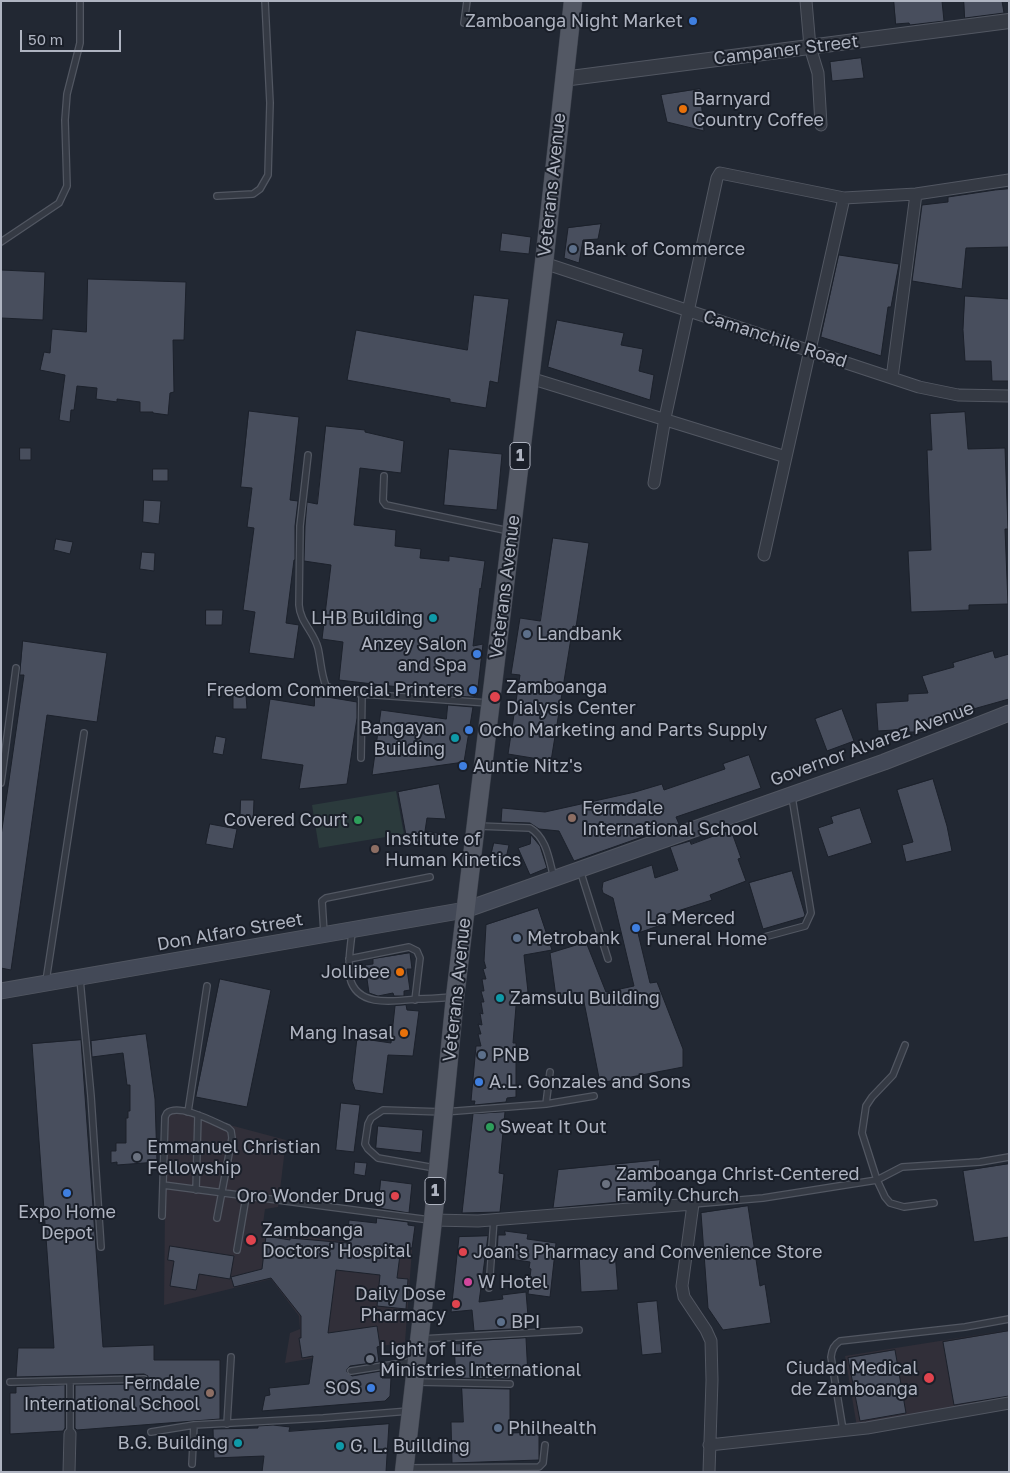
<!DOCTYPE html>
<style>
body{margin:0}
#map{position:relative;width:1010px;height:1473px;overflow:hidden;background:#222833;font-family:"Golos Text",sans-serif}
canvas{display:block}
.frame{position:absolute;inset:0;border:2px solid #afb4c1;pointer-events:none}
.scale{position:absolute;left:20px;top:30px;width:101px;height:22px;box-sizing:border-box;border:2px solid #afb4c1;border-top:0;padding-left:6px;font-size:15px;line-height:18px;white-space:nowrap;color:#afb4c1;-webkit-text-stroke:4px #1a1f29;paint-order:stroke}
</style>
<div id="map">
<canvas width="1010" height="1473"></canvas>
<div class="frame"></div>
<div class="scale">50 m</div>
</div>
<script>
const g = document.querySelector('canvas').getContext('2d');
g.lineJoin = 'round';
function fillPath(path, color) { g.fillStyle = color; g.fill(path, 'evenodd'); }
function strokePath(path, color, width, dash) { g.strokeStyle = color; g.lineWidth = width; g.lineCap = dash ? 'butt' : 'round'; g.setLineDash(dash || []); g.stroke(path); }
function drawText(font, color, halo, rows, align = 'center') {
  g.font = font + ' "Golos Text",sans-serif'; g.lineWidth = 4; g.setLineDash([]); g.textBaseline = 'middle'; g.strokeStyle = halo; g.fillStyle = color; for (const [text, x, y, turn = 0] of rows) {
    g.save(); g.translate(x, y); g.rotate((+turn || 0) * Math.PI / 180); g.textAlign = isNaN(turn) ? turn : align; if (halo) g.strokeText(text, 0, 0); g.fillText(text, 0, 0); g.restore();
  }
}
fillPath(new Path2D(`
 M166 1108 286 1140 278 1207 265 1209 262 1231 412 1250 405 1342 285 1363 290 1333 300 1329 299 1316 271 1279 164 1305Z
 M1009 1330V1401L857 1427 845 1356Z`), '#312f39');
fillPath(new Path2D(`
 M396 791 404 834 319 848 312 805Z`), '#2b3a3c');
const building = new Path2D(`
 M894 1H942L944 21 910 25 909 23 896 24Z
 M964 1H1002L1004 13 965 18Z
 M861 58 864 78 832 81 830 62Z
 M700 89 704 131 667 122 661 95Z
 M1009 189V247L966 248 962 289 912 281 922 205 948 202V197L995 190Z
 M601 224 598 239 583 240 579 263 564 258 568 228Z
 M502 233 531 237 529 254 500 251Z
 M839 255 899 264 891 307H888L881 356 821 337Z
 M1 270 45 272 43 320 1 318Z
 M88 279 186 282 184 340H173L174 392 170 393 168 415 153 413V412H140V402L117 399V402L96 399 97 388 77 386 74 410H71L70 422 59 420 65 375 40 370 44 352 50 353 52 329 86 332Z
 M474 295 509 299 498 383 490 381 486 408 450 402V399L347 380 356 330 467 350Z
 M965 296 1009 299V381H992L991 361H965L963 330Z
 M557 320 624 333 621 345 643 349 639 371 654 375 650 400 548 367Z
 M249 411 299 417 290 500 298 501 295 526V560H294L286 623 299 625 294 659 249 653 255 612 243 610 254 528 247 527 252 488 241 487Z
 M965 412 968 449 1005 448 1008 529H1005L1008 604 969 605V610L911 612 908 551 931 550 927 450H932L930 414Z
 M326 426 365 430V432L404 441 401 473 360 468 354 525 396 530 395 546 421 549 420 558 449 561V556L485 561 481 589 480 588 473 646 483 644 477 696 474 695V697L449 696 450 693 339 680 343 642 322 639 331 565 304 561 305 526 307 502 317 504Z
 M20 448H31V460H20Z
 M449 449 502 454 497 510 444 505Z
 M153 469H168V481H153Z
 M144 500 161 501 159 524 143 522Z
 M553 538 589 543 576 627 573 626 551 761 508 754 520 675 511 674 520 618 540 621Z
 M56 539 73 542 70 554 54 550Z
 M142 552 155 553 154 571 140 569Z
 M206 610H223L222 625H206Z
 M23 641 107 653 97 722 47 715 11 970 1 968V836L24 675H20Z
 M993 651 995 658 1009 654V699L927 722V732H909V729L878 731 876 703 908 701V694L928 693 922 676 954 667 953 663Z
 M246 695 247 709H233V696Z
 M315 695 357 702V718L347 784 299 789 303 765 261 759 270 699 314 706Z
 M448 705 473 707 464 762 372 775 381 710 446 719Z
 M842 709 854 741 827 751 815 719Z
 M216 736 226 738 223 755 213 753Z
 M749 755 761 788 676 817 679 824 574 861 559 831 539 829 530 823 501 822 502 808 545 812 635 792 662 784 664 790 725 769 723 764Z
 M933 779 947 826 952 851 906 862 902 845 913 842 897 790Z
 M439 784 446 819 427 818 425 831 453 836V837L408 846 398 792Z
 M241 800H254L253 824 240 823Z
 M860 808 872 843 828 857 818 828 833 823 831 817Z
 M210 824 237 829 233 849 206 844Z
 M731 830 741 858 738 859 746 881 710 895 712 900 665 915 667 923 638 933 650 983 657 982 683 1049V1067L600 1083 582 992 556 997 550 953 586 942 606 992 634 986 613 898 603 893 602 889 603 882 652 865 655 878 678 870 670 847 690 841 691 844Z
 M531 835 540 846 547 868 530 875 518 848 530 844Z
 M494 843 509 845 504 867 489 864Z
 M792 871 805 915 804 917 763 929 749 883Z
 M538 908 552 950 524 955 528 992 517 994 513 1043H516V1097L507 1098 506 1102 474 1105 475 1101H471L476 1046H481L478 1034H481L478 1024 482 1025 480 1013 483 1014 481 1002H484L481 991H484L482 979H486L483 969 486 968 484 961 486 925Z
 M410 953 412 969H407L410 990 404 991V996H394L393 993 378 996 369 993 365 965 373 964V959Z
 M220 979 271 990 247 1107 196 1097Z
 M406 1005 407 1010 419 1011 413 1056 388 1055 383 1094 355 1090 352 1081 357 1038 391 1043 395 1006Z
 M146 1034 155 1099 157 1162 117 1165V1162L111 1163V1151H116V1143H126V1118H128V1111H130V1085H127L123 1053 92 1057 91 1041Z
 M81 1040 103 1347 154 1345V1360H220V1419L77 1430 75 1428V1385L144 1384 148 1381V1376L144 1374 16 1377 18 1348H54L32 1044Z
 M341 1103 360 1105 354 1152 336 1150Z
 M505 1112 499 1173 504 1174 500 1212 462 1213 473 1114Z
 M378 1126 423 1130 421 1153 376 1148Z
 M660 1160 654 1199 553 1208 558 1170Z
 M355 1162 367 1163 365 1176 354 1174Z
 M1009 1164V1237L974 1242 963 1171Z
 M381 1180 412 1184 409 1213 378 1208Z
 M748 1206 760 1286 765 1284 771 1323 723 1330 708 1308 701 1213Z
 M377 1218 408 1222V1225L415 1226 412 1248 401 1247 397 1278 408 1279 406 1309 377 1306 380 1275 336 1270 328 1333 377 1326 380 1346 377 1347 379 1362 350 1366 347 1369V1372L352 1376 381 1371 382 1378H391L390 1396 385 1401 262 1411 265 1396 270 1395 269 1388 309 1384 313 1356 302 1358 299 1338H301V1316L271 1278 234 1287 231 1277 262 1269 266 1236 290 1240V1238L347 1243 349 1220 376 1223Z
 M505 1231 528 1234 527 1239 556 1243 550 1297 528 1294 531 1269 529 1268 530 1262 497 1257 498 1235H505Z
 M488 1236 479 1302 503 1299 502 1295 526 1292 529 1328 474 1331 472 1310 451 1312 459 1237Z
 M170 1246 234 1256 230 1279 199 1274 196 1290 170 1286 174 1261 168 1260Z
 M615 1252 618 1290 581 1292 579 1254Z
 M657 1301 662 1353 642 1355 637 1303Z
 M1009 1331V1396L954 1405 943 1342Z
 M526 1338 528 1376 510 1377V1379L456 1378 454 1344 475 1343V1341Z
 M895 1350 906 1413 860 1421 848 1358Z
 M65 1385V1428L63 1431 10 1434V1393H16V1387Z
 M462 1388 510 1389V1433L539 1432V1460L452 1463 451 1422H463Z
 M389 1424 386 1472H262L264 1456 214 1458 213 1429 258 1428V1426L273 1425 290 1427 289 1431Z`);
fillPath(building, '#484e5d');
strokePath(building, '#1c212b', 1);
const service = new Path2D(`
 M464 23 467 1
 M217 196 253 194 260 189 268 175 270 103 265 1
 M1 242 59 203 67 186 65 120 67 94 80 43V1
 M308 455 300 526 299 605C300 622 314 632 318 648 321 661 321 674 326 686L335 690 362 694 488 703
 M384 476 383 501 386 505 509 531
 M361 758 362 694
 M1 783 16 668
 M478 826 530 828C547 838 549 860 554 878
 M580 870 608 959
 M352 931C351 946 347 963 350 978 357 1008 395 1001 417 999 429 999 441 998 453 997
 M324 933 322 901 326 898 430 877
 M742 943 805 926 811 913 792 797
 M349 959 409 947 417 951 420 958 415 1000
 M80 979 91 1096 101 1247
 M46 981 84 733
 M905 1045 893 1075 872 1097 866 1106 862 1133 877 1180 885 1197 890 1203 904 1207 934 1203
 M546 1104 550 1072
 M188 1112 207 986
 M435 1168 378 1158 368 1149 365 1144 368 1124 371 1118 383 1110 444 1112 546 1104 594 1096
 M163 1185 430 1220
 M196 1190 198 1115
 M693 1204 763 1198 877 1180 902 1167 980 1162 1009 1157
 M162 1216 165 1117 167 1113C179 1103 214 1122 228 1128L231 1131 232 1138 217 1218
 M237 1250 246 1197
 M489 1288 494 1219
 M421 1339 579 1330
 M351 1371 415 1361
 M70 1381V1434
 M10 1382 144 1379
 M417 1382 510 1384
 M227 1424 231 1357
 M843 1430 831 1357C832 1349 834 1345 840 1341L965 1327 1009 1319
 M151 1432 194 1425 323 1418 409 1411
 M192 1464 194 1425
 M407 1468 539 1467 543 1463 545 1445`);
const minor = new Path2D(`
 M806 1 810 47 818 73 821 125
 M544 263 919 387 958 395 1009 396
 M530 378 786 457
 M892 378 916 194
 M654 483 665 418 717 178 720 173 844 198 916 194 1009 180
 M764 555 844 198
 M433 1220 478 1221 693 1204 682 1286 684 1297 706 1330 711 1341 712 1380 709 1472
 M709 1445 867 1428 1009 1403
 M69 1472 70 1434`);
const tertiary = new Path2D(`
 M563 79 1009 21`);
const secondary = new Path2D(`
 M1 991 465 910 884 762 1009 713`);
const primary = new Path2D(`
 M404 1472 433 1220 455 997 544 263 573 1`);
strokePath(service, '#525762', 8);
strokePath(minor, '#525762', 13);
strokePath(tertiary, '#525762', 16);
strokePath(secondary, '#525762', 17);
strokePath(primary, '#3e434e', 19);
strokePath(service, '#353a44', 5.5);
strokePath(minor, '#353a44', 11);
strokePath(tertiary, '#353a44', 14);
strokePath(secondary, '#434957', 15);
strokePath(primary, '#535864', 18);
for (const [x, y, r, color] of [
 [693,21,5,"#3f7fe0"],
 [683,109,5,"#e8710a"],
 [573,249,5,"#5c6f8a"],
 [433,618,5,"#0f9aa8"],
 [527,634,5,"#5c6f8a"],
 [477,654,5,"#3f7fe0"],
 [473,690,5,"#3f7fe0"],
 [495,697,6,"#e0444e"],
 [469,730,5,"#3f7fe0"],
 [455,738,5,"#0f9aa8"],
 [463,766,5,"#3f7fe0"],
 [572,818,5,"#8d6e63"],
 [358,820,5,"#2e9e5b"],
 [375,849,5,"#8d6e63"],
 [636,928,5,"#3f7fe0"],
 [517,938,5,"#5c6f8a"],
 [400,972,5,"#e8710a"],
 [500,998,5,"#0f9aa8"],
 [404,1033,5,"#e8710a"],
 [482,1055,5,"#5c6f8a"],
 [479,1082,5,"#3f7fe0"],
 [490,1127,5,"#2e9e5b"],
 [137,1157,5,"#6b7280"],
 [606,1184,5,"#6b7280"],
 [67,1193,5,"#3f7fe0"],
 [395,1196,5,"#e0444e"],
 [251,1240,6,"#e0444e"],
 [463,1252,5,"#e0444e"],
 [468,1282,5,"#d1479c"],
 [456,1304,5,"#e0444e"],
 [501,1322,5,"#5c6f8a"],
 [370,1359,5,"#6b7280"],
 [929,1378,6,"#e0444e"],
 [371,1388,5,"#3f7fe0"],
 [210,1393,5,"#8d6e63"],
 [498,1428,5,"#5c6f8a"],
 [238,1443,5,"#0f9aa8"],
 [340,1446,5,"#0f9aa8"]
]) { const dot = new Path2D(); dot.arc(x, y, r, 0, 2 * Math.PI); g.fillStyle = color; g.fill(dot); strokePath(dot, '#1a1f29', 2); }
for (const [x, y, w] of [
 [520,456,20],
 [435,1191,20]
]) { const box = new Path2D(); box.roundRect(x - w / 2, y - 13.5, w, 27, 4); g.fillStyle = '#1a1f29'; g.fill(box); strokePath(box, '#afb4c1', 1); }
drawText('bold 16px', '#afb4c1', null, [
 ["1",520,456],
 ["1",435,1191]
]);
drawText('18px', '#afb4c1', '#1a1f29', [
 ["Zamboanga Night Market",683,21,"right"],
 ["Barnyard",693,99],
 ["Country Coffee",693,120],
 ["Bank of Commerce",583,249],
 ["LHB Building",423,618,"right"],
 ["Landbank",537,634],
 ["Anzey Salon",467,644,"right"],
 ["and Spa",467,665,"right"],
 ["Zamboanga",506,687],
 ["Dialysis Center",506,708],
 ["Freedom Commercial Printers",463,690,"right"],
 ["Bangayan",445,728,"right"],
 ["Building",445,749,"right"],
 ["Ocho Marketing and Parts Supply",479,730],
 ["Auntie Nitz's",473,766],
 ["Fermdale",582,808],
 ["International School",582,829],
 ["Covered Court",348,820,"right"],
 ["Institute of",385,839],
 ["Human Kinetics",385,860],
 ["La Merced",646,918],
 ["Funeral Home",646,939],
 ["Metrobank",527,938],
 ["Jollibee",390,972,"right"],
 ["Zamsulu Building",510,998],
 ["Mang Inasal",394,1033,"right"],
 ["PNB",492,1055],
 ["A.L. Gonzales and Sons",489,1082],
 ["Sweat It Out",500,1127],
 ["Emmanuel Christian",147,1147],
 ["Fellowship",147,1168],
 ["Zamboanga Christ-Centered",616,1174],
 ["Family Church",616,1195],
 ["Oro Wonder Drug",385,1196,"right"],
 ["Expo Home",67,1212,"center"],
 ["Depot",67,1233,"center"],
 ["Zamboanga",262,1230],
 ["Doctors' Hospital",262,1251],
 ["Joan's Pharmacy and Convenience Store",473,1252],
 ["W Hotel",478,1282],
 ["Daily Dose",446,1294,"right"],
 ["Pharmacy",446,1315,"right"],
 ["BPI",511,1322],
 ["Light of Life",380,1349],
 ["Ministries International",380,1370],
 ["Ciudad Medical",918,1368,"right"],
 ["de Zamboanga",918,1389,"right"],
 ["Ferndale",200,1383,"right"],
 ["International School",200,1404,"right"],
 ["SOS",361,1388,"right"],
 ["Philhealth",508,1428],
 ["B.G. Building",228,1443,"right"],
 ["G. L. Buillding",350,1446]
], 'left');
drawText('18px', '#afb4c1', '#1a1f29', [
 ["Campaner Street",786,50,-7],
 ["Veterans Avenue",552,185,-84],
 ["Camanchile Road",775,339,18],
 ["Veterans Avenue",505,587,-83],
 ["Governor Alvarez Avenue",872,744,-20],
 ["Don Alfaro Street",230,932,-10],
 ["Veterans Avenue",457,990,-84]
]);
</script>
